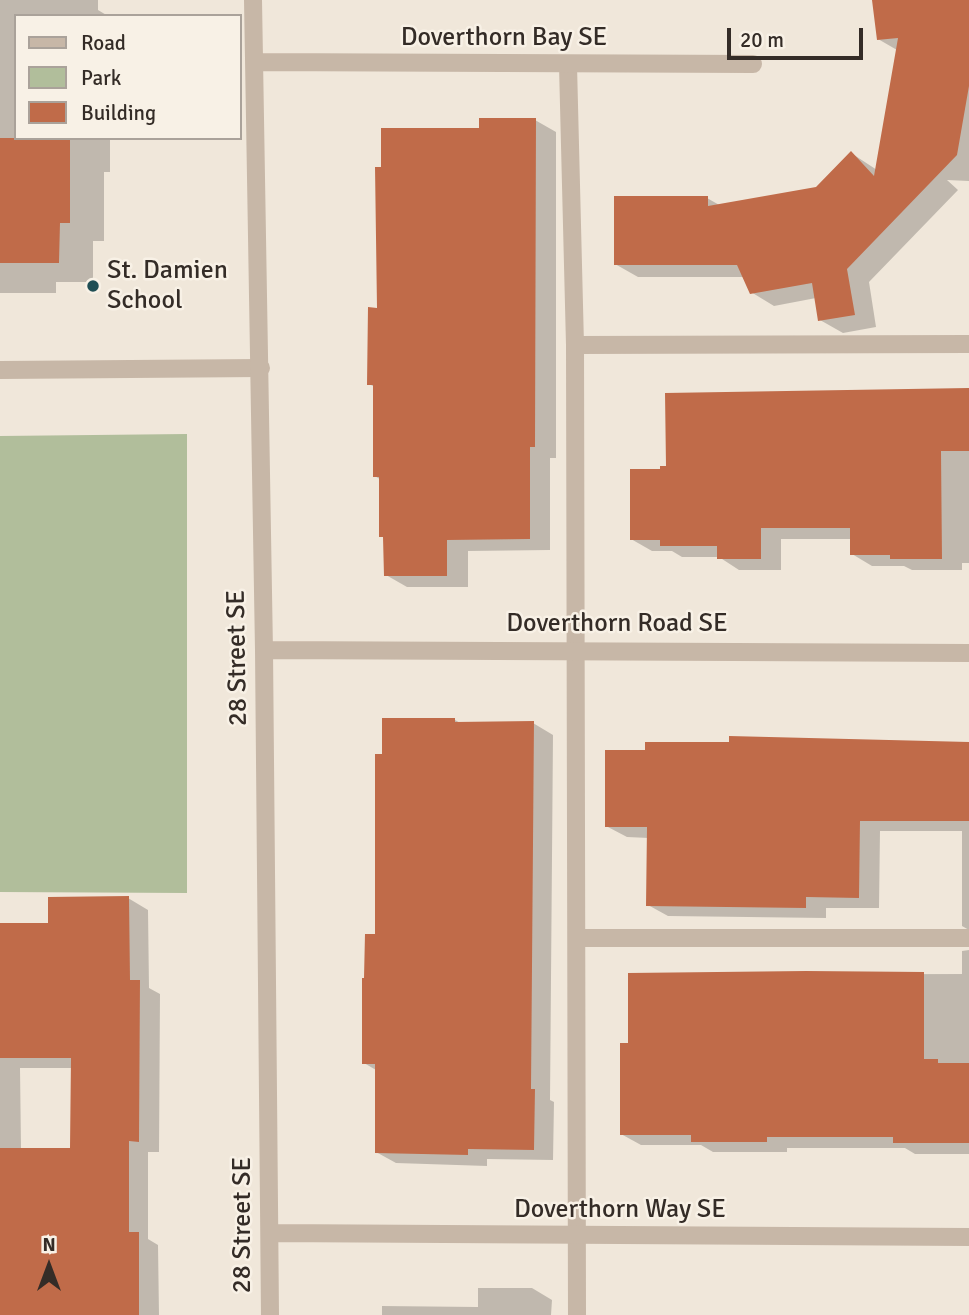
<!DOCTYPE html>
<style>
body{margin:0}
#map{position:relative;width:969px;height:1315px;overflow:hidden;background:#f0e7da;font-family:Signika,sans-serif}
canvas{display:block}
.legend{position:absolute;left:14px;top:14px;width:228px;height:126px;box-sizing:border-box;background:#f8f1e6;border:2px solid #aaa29a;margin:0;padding:9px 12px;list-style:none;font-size:21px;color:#342c27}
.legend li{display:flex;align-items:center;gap:14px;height:35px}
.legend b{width:35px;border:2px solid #aaa29a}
.north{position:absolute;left:14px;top:1231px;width:70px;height:70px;-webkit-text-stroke:5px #f8f1e6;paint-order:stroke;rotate:0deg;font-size:19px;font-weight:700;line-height:28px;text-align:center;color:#342c27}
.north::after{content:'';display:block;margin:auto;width:24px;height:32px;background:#342c27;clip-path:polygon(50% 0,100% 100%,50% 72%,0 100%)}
.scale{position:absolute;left:727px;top:28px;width:136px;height:32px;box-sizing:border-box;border:4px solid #342c27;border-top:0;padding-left:9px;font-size:21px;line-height:24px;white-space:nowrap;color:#342c27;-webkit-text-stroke:5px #f8f1e6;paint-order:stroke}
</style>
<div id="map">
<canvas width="969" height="1315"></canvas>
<ul class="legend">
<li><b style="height:9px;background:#c7b7a7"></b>Road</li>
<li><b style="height:19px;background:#b1be9b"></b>Park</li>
<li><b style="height:19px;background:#c06b49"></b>Building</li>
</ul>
<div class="north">N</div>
<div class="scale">20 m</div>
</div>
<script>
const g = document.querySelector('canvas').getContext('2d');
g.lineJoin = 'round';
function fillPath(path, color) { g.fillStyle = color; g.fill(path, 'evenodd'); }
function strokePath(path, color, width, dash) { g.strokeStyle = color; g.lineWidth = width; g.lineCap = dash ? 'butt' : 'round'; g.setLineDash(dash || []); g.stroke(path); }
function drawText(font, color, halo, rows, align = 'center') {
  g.font = font + ' Signika,sans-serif'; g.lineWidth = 5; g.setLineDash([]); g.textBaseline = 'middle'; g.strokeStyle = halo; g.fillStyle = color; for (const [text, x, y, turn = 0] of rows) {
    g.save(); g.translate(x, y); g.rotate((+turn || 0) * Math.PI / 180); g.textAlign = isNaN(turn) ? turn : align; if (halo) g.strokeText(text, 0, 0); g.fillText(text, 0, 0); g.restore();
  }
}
fillPath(new Path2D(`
 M187 434V893L0 892V436Z`), '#b1be9b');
fillPath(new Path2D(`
 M0 0H98V10L108 16H16V138H110V172H104V241H93V282H56V293H0Z
 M874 0H969V181L947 180 958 190 869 282 876 327 843 333 820 320 816 298 774 306 751 292 746 277H638L615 264 707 198 721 206 817 188 851 153 877 170 897 50 878 39Z
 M535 120 556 132V458H550V550L468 551V587H407L386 575 381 480 375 476V387L369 384 379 309 481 130Z
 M969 391V563H962V570H912L904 566H872L852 554V539H781V570H739L719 557H682L672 551H652L631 539 662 471Z
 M455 720 462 724 533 723 553 735 550 1100 554 1102 553 1160 487 1159V1166L396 1163 376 1152V1070L364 1063 376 936 383 756Z
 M969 744V930L962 926V831H880L879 908H826V918L668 916 648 905 649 838 627 837 606 826Z
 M128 898 148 910 149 988 160 994 159 1152H148V1239L158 1245 159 1315H0V925H50ZM20 1068H73L72 1149H21Z
 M969 950V1154H915L905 1148H787V1152H713L701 1145H641L621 1134 629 1045V975L962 974V951Z
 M478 1288H532L552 1300 551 1315H382V1306L478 1307Z`), '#0003');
fillPath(new Path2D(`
 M872 0H969V86L957 155 847 269 855 315 818 321 812 283 750 294 737 265H614V196H708V206L816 187 851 151 874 176 898 38 877 40Z
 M479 118H536L535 447H530V539L447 540V576H384L383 537H379V477H373V385H367L368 307 377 308 375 167H381V128H479Z
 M0 138H70V223H60L59 263H0Z
 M969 388V451H941L942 559H890V555H850V528H761V559H717V546H660V540H630V469H660V466H666L665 393Z
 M382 718H455V722L534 721 531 1089H535L534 1150 468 1149V1155L375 1153V1064H362V978H364L365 934H375V754H382Z
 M729 736 969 742V821H860L859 898 806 897V908L646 906 647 827H605V750H645V742H729Z
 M129 896 130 980H140L139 1142 129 1141V1232H139V1315H0V1148H70L71 1058H0V923H48V897Z
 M806 971 924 972V1059H938V1063H969V1143H893V1137H767V1142H691V1135H620V1043H628V973Z`), '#c06b49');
strokePath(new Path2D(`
 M568 65 575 345 577 1315
 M575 345 969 344
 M0 370 261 368
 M578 938H969`), '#c7b7a7', 18);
strokePath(new Path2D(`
 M253 0 264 650 270 1315
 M254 62 753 64
 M264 650 969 653
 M270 1233 969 1237`), '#c7b7a7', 18);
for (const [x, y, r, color] of [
 [93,286,7,"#1f4e54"]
]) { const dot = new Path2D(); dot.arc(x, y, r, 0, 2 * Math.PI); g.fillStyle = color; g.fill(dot); strokePath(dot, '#f8f1e6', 2.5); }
drawText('26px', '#342c27', '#f8f1e6', [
 ["Doverthorn Bay SE",504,38],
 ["Doverthorn Road SE",617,624],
 ["28 Street SE",238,658,-91],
 ["Doverthorn Way SE",620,1210],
 ["28 Street SE",243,1225,-90]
]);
drawText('26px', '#342c27', '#f8f1e6', [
 ["St. Damien",107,271],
 ["School",107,301]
], 'left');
</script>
